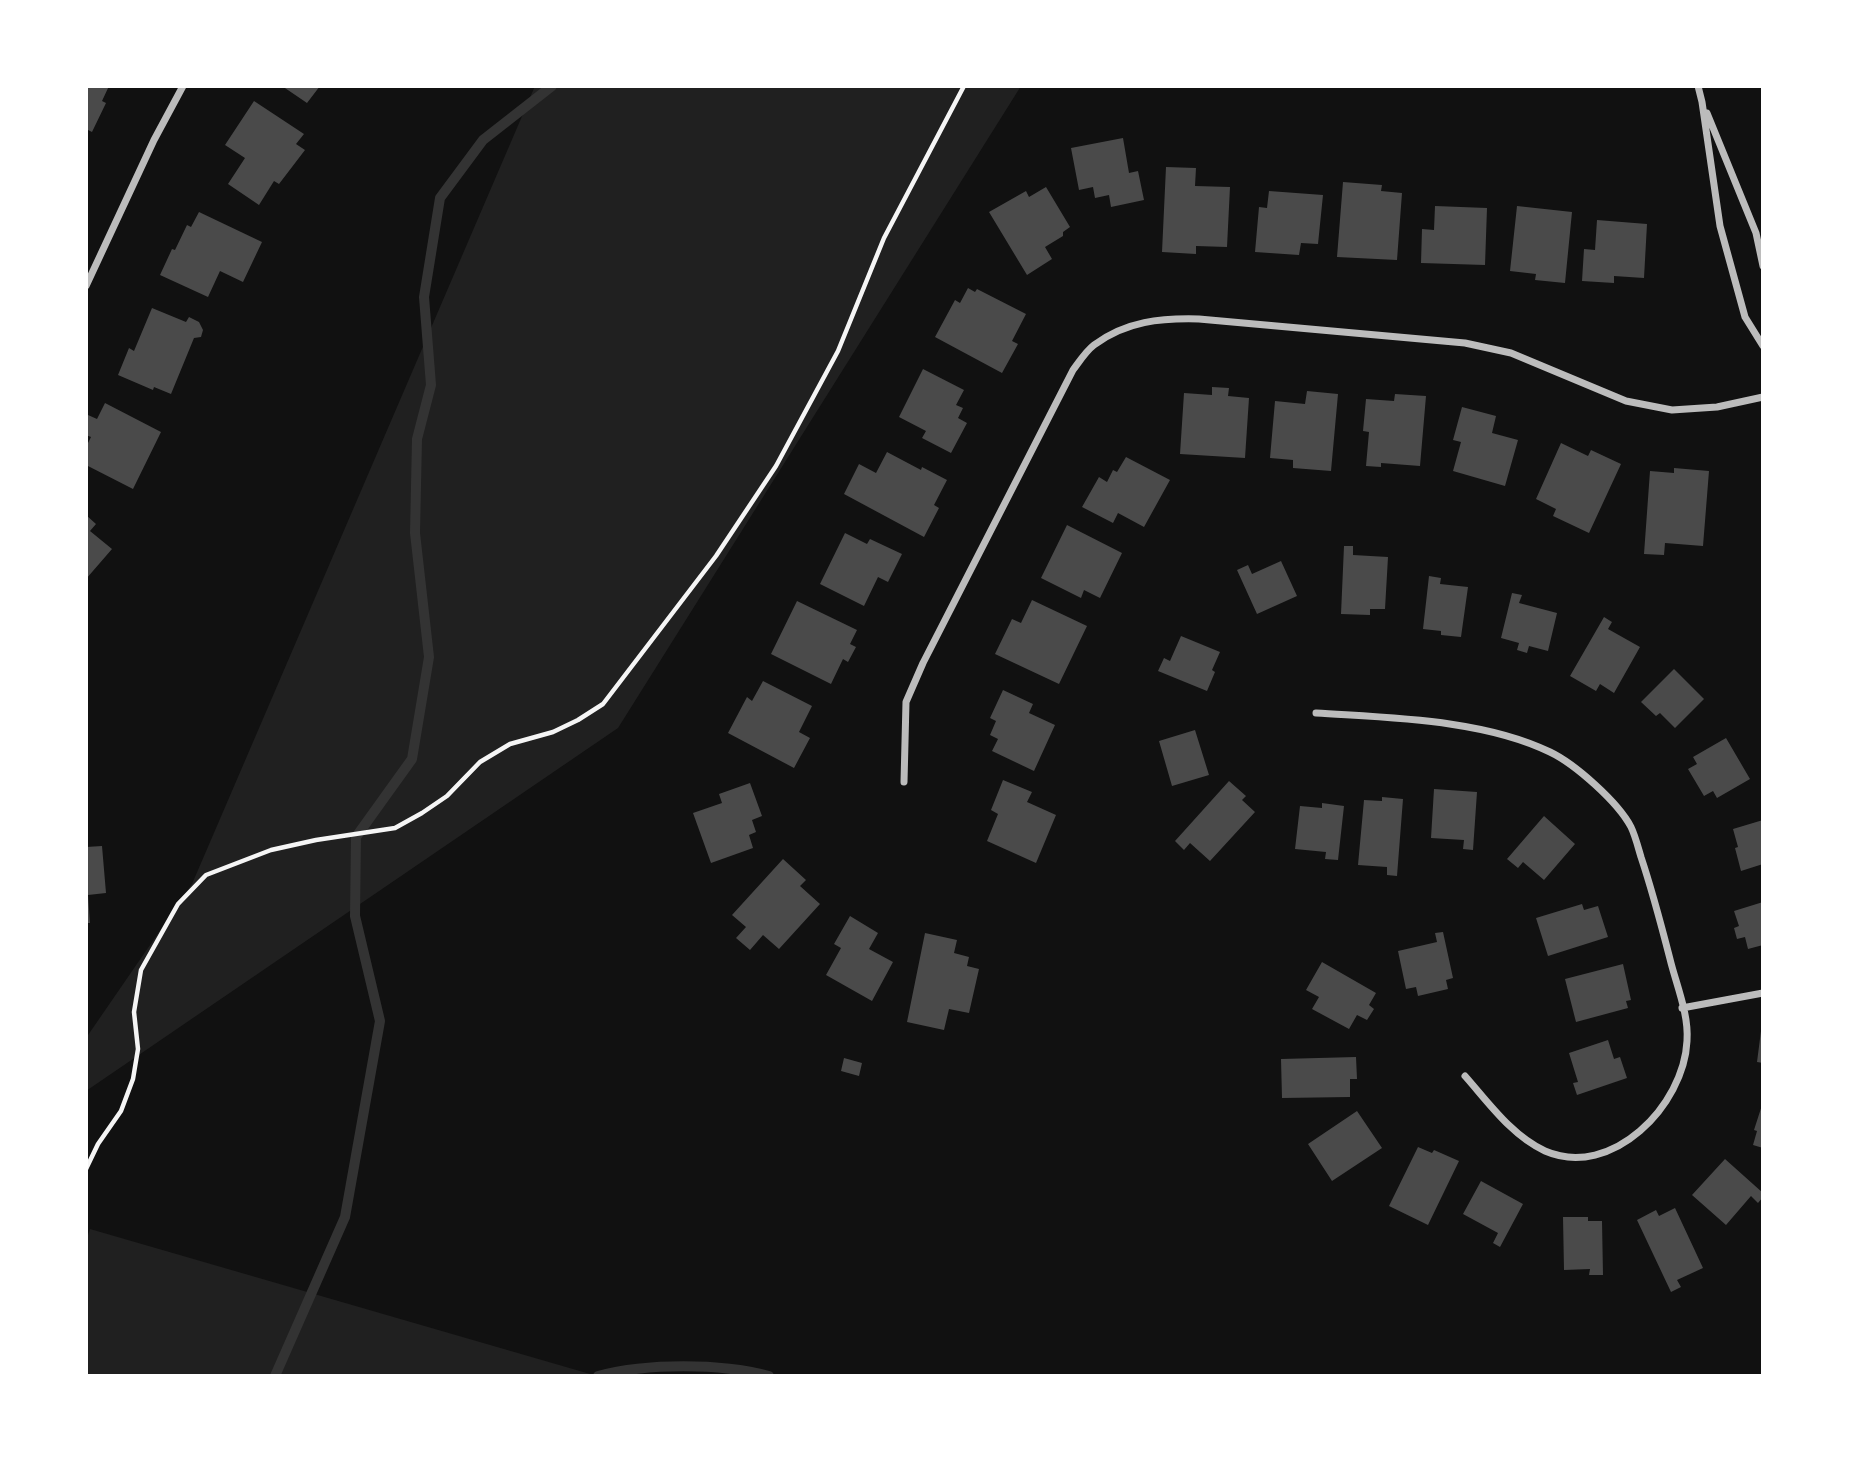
<!DOCTYPE html>
<style>
body{margin:0}
#map{position:relative;width:1849px;height:1462px;overflow:hidden;background:#111;font-family:Commissioner,sans-serif}
canvas{display:block}
.frame{position:absolute;inset:0;border:88px solid #fff;pointer-events:none}
</style>
<div id="map">
<canvas width="1849" height="1462"></canvas>
<div class="frame"></div>
</div>
<script>
const g = document.querySelector('canvas').getContext('2d');
g.lineJoin = 'round';
function fillPath(path, color) { g.fillStyle = color; g.fill(path, 'evenodd'); }
function strokePath(path, color, width, dash) { g.strokeStyle = color; g.lineWidth = width; g.lineCap = dash ? 'butt' : 'round'; g.setLineDash(dash || []); g.stroke(path); }
fillPath(new Path2D(`
 M535 86H1021L618 728 86 1091V1038L192 884Z
 M90 1229 597 1376H86V1241Z`), '#202020');
strokePath(new Path2D(`
 M275 1376 345 1217 380 1021 355 916 356 837 412 759 429 657 415 533 417 439 431 385 424 297 440 198 483 140 552 86
 M598 1376C647 1363 720 1363 769 1376`), '#333', 10);
fillPath(new Path2D(`
 M86 86H109L102 101 106 103 92 132 86 129Z
 M282 86H320L307 103Z
 M254 101 304 134 296 144 305 150 279 184 274 181 259 205 228 184 245 158 225 145Z
 M1123 138 1129 173 1138 171 1144 200 1111 207 1109 195 1095 198 1093 187 1079 190 1071 148Z
 M1166 167 1196 168 1195 186 1230 187 1227 247 1196 246V254L1162 252Z
 M1343 182 1382 185 1381 191 1402 193 1397 260 1337 257Z
 M1046 187 1070 227 1063 232V236L1045 247 1052 259 1027 275 989 212 1026 191 1029 197Z
 M1269 191 1323 195 1318 244 1301 243 1299 255 1255 252 1259 207 1267 208Z
 M1435 206 1487 208 1485 265 1421 263 1422 229 1434 230Z
 M1517 206 1572 212 1565 283 1535 280 1536 274 1510 271Z
 M199 212 262 242 243 282 220 271 208 297 160 275 172 249 175 250 187 225 191 227Z
 M1597 220 1647 224 1644 278 1614 276V283L1582 281 1584 249 1595 250Z
 M968 288 975 292 977 289 1026 314 1012 341 1018 344 1002 373 935 337 955 300 960 303Z
 M152 308 186 322 189 317 199 322 203 330 201 337 194 338 171 394 154 387 153 390 118 375 129 348 134 351Z
 M923 369 964 390 956 405 963 408 958 418 967 423 951 453 922 438 926 431 899 417Z
 M1212 387 1229 388 1228 396 1249 398 1245 458 1180 454 1184 393 1212 395Z
 M1307 391 1338 394 1331 471 1293 468V460L1270 458 1275 401 1305 404Z
 M1395 394 1426 396 1420 466 1381 463V467L1366 466 1369 432 1363 431 1366 399 1394 401Z
 M105 403 161 432 133 489 86 465V447L91 437 86 435V420L88 415 97 419Z
 M1462 407 1496 416 1492 433 1518 440 1505 486 1453 471 1461 442 1453 440Z
 M1561 443 1588 456 1591 450 1621 464 1589 533 1553 516 1556 509 1536 499Z
 M887 452 921 470 922 467 947 480 934 505 939 508 924 537 844 494 859 464 876 473Z
 M1126 457 1170 480 1144 527 1118 513 1113 523 1082 507 1099 477 1107 482 1113 470 1117 472Z
 M1674 468 1709 471 1703 546 1665 543 1664 555 1644 554 1650 471 1674 473Z
 M86 515 96 524 90 531 112 549 86 579Z
 M1067 525 1122 553 1100 598 1084 590 1081 598 1041 578Z
 M845 533 867 544 870 539 902 554 888 582 878 577 864 606 820 584Z
 M1344 546H1353V555L1388 557 1385 609H1370V615L1341 614Z
 M1281 561 1297 596 1257 614 1237 570 1248 565 1252 574Z
 M1429 576 1441 578 1440 584 1468 587 1461 637 1441 635V631L1423 629Z
 M1512 593 1522 595 1519 603 1557 613 1548 651 1529 646 1527 653 1517 650 1519 643 1501 638Z
 M1032 600 1087 626 1059 684 995 654 1012 619 1021 623Z
 M797 601 857 630 850 644 856 647 848 662 843 659 831 684 771 654Z
 M1604 617 1612 622 1608 629 1640 647 1614 693 1600 684 1596 691 1570 676Z
 M1181 636 1220 652 1212 670 1215 672 1207 691 1158 671 1164 658 1170 661Z
 M1674 669 1704 699 1675 728 1660 713 1656 716 1641 702Z
 M763 681 812 706 799 732 810 738 794 768 728 733 747 697 752 701Z
 M1003 690 1033 704 1029 713 1055 725 1034 771 992 751 998 739 990 735 996 721 990 718Z
 M1195 730 1209 775 1172 786 1159 741Z
 M1726 738 1750 779 1717 798 1713 791 1704 796 1688 769 1697 764 1693 757Z
 M1003 780 1032 792 1027 802 1056 815 1036 863 987 841 998 814 991 810Z
 M1229 781 1246 796 1242 800 1255 812 1210 861 1190 843 1184 850 1175 841Z
 M750 783 762 816 752 820 756 832 749 835 753 848 711 863 693 813 722 803 719 794Z
 M1434 789 1477 792 1473 850 1463 849 1464 840 1431 838Z
 M1382 797 1403 799 1397 876 1387 875V867L1358 865 1364 800 1382 801Z
 M1322 803 1344 806 1338 860 1325 859 1326 852 1295 849 1300 806 1322 808Z
 M1544 816 1575 844 1544 880 1523 862 1518 868 1507 859Z
 M1763 820V864L1741 871 1735 848 1738 847 1733 829Z
 M102 846 106 893 88 895 90 923H86V847Z
 M783 859 806 880 800 886 820 904 779 949 763 935 750 950 736 938 746 927 732 915Z
 M1763 902V945L1748 949 1745 937 1737 939 1734 928 1739 926 1734 911Z
 M1582 904 1584 910 1598 906 1608 937 1548 956 1536 918Z
 M850 916 878 933 869 949 893 962 872 1001 826 975 841 948 834 944Z
 M1443 932 1453 978 1446 980 1448 989 1418 996 1416 987 1406 989 1398 951 1437 942 1435 933Z
 M925 933 957 940 954 953 969 957 967 966 979 969 969 1013 949 1009 944 1030 907 1022Z
 M1322 962 1376 993 1369 1005 1374 1009 1367 1020 1357 1015 1349 1029 1312 1009 1319 997 1306 990Z
 M1623 964 1631 1000 1626 1001 1628 1008 1576 1022 1565 979Z
 M1761 1031H1763V1063L1757 1062Z
 M1608 1040 1614 1059 1620 1057 1627 1078 1577 1095 1573 1083 1578 1082 1569 1053Z
 M1356 1057 1357 1079H1350V1097L1282 1098 1281 1059Z
 M844 1058 862 1063 859 1076 841 1071Z
 M1763 1102V1148L1753 1145 1757 1131 1754 1130Z
 M1357 1111 1382 1148 1332 1181 1308 1144Z
 M1418 1147 1432 1153 1434 1150 1459 1161 1428 1225 1389 1206Z
 M1725 1159 1763 1193V1197L1758 1203 1751 1196 1726 1225 1692 1195Z
 M1481 1181 1523 1204 1500 1247 1493 1243 1498 1233 1463 1214Z
 M1675 1208 1703 1268 1677 1280 1681 1287 1671 1292 1637 1220 1656 1210 1659 1216Z
 M1563 1217H1588V1221H1602L1603 1275H1589L1590 1269 1564 1270Z`), '#4a4a4a');
strokePath(new Path2D(`
 M86 1169 98 1144 121 1111 133 1079 138 1049 134 1012 141 970 178 904 206 875 271 850 316 840 395 828 422 813 447 796 480 762 510 744 553 732 578 720 603 704 716 556 776 466 838 351 884 238 964 86`), '#f5f5f5', 4.5);
strokePath(new Path2D(`
 M1698 86 1702 102 1720 226 1745 317 1763 346
 M1707 113 1756 233 1763 266
 M86 286 154 140 183 86
 M1316 713C1390 718 1482 719 1550 752 1575 764 1618 802 1631 827 1635 835 1638 847 1641 857 1652 890 1661 924 1670 959 1676 984 1689 1014 1687 1041 1684 1105 1612 1180 1545 1151 1512 1136 1488 1102 1465 1076
 M904 782 906 702 923 663 1073 370C1079 362 1086 351 1094 345 1126 321 1161 318 1199 319L1465 343 1511 353 1626 401 1672 410 1717 407 1763 397
 M1682 1008 1763 993`), '#bcbcbc', 7);
</script>
